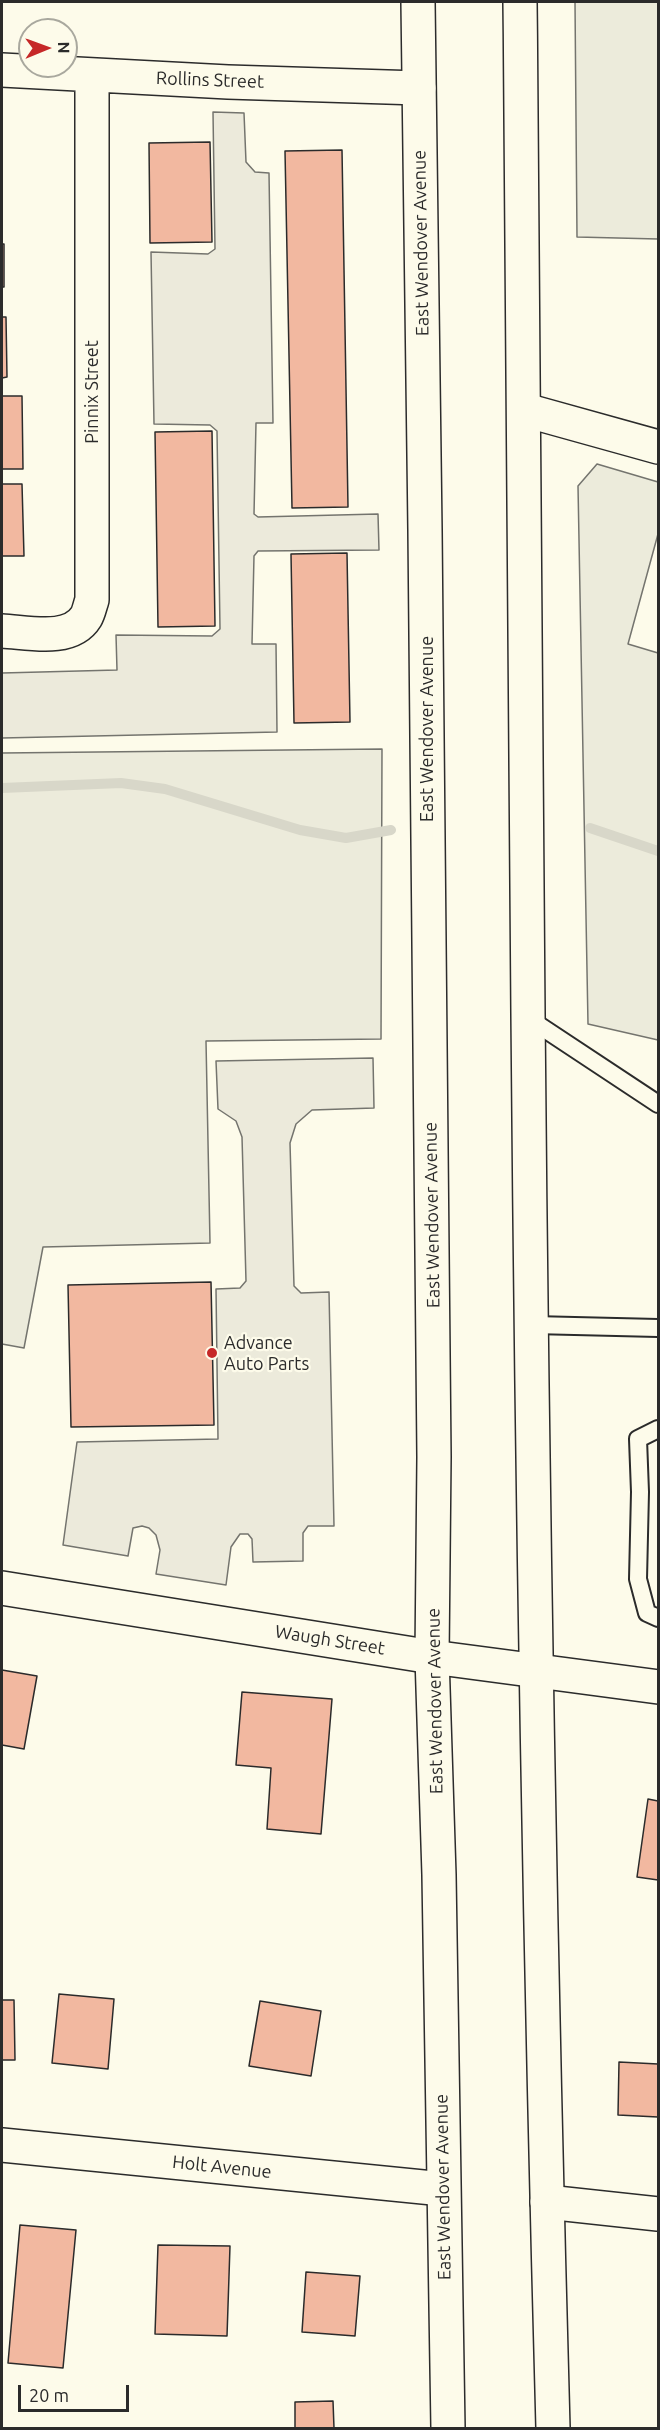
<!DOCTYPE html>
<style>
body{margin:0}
#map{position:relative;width:660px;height:2430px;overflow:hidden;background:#fdfbea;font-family:Ubuntu,sans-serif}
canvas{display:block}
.frame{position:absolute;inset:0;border:3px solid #2b2b2b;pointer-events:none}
.north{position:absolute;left:18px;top:18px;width:60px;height:60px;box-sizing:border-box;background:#fdfbea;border:2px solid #a9a89e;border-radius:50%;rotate:89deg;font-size:16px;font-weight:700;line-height:24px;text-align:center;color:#2b2b2b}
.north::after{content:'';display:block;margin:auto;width:21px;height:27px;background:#c62828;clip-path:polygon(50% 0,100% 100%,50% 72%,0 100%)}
.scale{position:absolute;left:18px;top:2385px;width:111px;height:27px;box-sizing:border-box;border:3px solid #2b2b2b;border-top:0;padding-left:8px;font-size:18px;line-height:21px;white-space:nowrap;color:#2b2b2b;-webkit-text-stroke:4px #fdfbea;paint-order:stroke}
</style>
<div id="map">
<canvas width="660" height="2430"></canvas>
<div class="frame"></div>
<div class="north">N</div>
<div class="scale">20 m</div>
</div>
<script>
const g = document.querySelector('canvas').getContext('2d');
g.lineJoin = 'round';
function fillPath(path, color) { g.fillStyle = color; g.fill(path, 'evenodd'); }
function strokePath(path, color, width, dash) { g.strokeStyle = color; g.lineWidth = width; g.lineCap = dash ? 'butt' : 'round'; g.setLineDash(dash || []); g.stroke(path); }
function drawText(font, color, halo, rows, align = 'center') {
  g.font = font + ' Ubuntu,sans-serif'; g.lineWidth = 4.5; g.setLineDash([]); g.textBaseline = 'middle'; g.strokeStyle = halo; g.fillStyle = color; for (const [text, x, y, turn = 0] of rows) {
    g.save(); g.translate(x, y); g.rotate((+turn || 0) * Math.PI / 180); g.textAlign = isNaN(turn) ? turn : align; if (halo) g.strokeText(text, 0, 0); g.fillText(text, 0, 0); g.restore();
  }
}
const green = new Path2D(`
 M575 2H658V239L577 237Z
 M597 464 658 482V534L628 644 658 653V1040L588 1024 578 486Z
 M382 749 381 1039 206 1041 210 1243 43 1247 24 1348 2 1344V753Z`);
fillPath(green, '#ecebdb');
strokePath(green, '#74746e', 1.5);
const parking = new Path2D(`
 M213 112 244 113 246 162 255 172 269 173 273 423H256L254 514 258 517 378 514 379 550 258 551 254 556 252 644H276L277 732 2 738V673L117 670 116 635 212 636 220 629 217 431 210 425 154 424 151 252 208 254 215 249Z
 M373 1058 374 1108 312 1110 296 1124 290 1143 294 1286 301 1293 329 1292 334 1526H308L303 1533V1561L253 1562 252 1539 248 1534H240L231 1547 226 1585 156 1574 160 1550 156 1535 149 1528 142 1526 133 1528 128 1556 63 1545 77 1442 218 1439 216 1289 240 1288 246 1281 242 1137 236 1121 218 1109 216 1061Z`);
fillPath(parking, '#eceadb');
strokePath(parking, '#74746e', 1.5);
strokePath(new Path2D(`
 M2 788 121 783 165 789 300 830 346 838 391 830
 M590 828 658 851`), '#d8d7c9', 10);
const building = new Path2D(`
 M210 142 212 242 150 243 149 143Z
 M342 150 348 507 292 508 285 151Z
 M2 244H4V287H2Z
 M2 317H6L7 377 2 378Z
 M2 396H22L23 469H2Z
 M212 431 215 626 158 627 155 432Z
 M2 484H22L24 556H2Z
 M347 553 350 722 294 723 291 554Z
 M211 1282 214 1425 71 1427 68 1285Z
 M2 1670 37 1676 24 1749 2 1745Z
 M242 1692 332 1699 321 1834 267 1829 271 1768 236 1765Z
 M648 1799 658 1801V1880L637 1877Z
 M59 1994 114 1999 108 2069 52 2063Z
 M2 2000H14L15 2060H2Z
 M260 2001 321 2011 311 2076 249 2066Z
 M619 2062 658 2064V2117L618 2115Z
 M20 2225 76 2230 63 2368 8 2363Z
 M158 2245 230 2246 227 2336 155 2334Z
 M306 2272 360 2276 355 2336 302 2332Z
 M333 2401 334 2428H295V2402Z`);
fillPath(building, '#f2b8a0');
strokePath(building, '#2b2b2b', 1.5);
const lane = new Path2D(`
 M528 1018 658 1104
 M533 1325 658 1328
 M658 1429 638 1439 640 1492 638 1579 647 1613 658 1618`);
const street = new Path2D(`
 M2 70 228 82 419 88
 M525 410 658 447
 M2 631C27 632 70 643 86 617 89 612 90 605 92 600V75
 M2 1588 432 1657 658 1687
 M2 2145 443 2189
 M547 2202 658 2214`);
const highway = new Path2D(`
 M418 2 425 530 434 1457 432 1657 439 1875 448 2428
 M520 2C524 339 525 676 528 1014 532 1485 540 1957 553 2428`);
strokePath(lane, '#2b2b2b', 20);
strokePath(street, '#2b2b2b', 36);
strokePath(highway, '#2b2b2b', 36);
strokePath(lane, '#fdfbea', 16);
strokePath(street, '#fdfbea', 33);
strokePath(highway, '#fdfbea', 33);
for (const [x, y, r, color] of [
 [212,1353,6,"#c62828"]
]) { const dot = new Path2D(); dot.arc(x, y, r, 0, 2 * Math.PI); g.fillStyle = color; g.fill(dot); strokePath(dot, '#fdfbea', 2); }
drawText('18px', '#2b2b2b', '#fdfbea', [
 ["Rollins Street",210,80,2],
 ["East Wendover Avenue",421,243,-91],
 ["Pinnix Street",92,392,-90],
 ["East Wendover Avenue",427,729,-90],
 ["East Wendover Avenue",432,1215,-91],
 ["Waugh Street",330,1640,9],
 ["East Wendover Avenue",435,1701,-91],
 ["Holt Avenue",222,2167,6],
 ["East Wendover Avenue",443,2187,-91]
]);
drawText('18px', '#2b2b2b', '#fdfbea', [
 ["Advance",224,1343],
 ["Auto Parts",224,1364]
], 'left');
</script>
